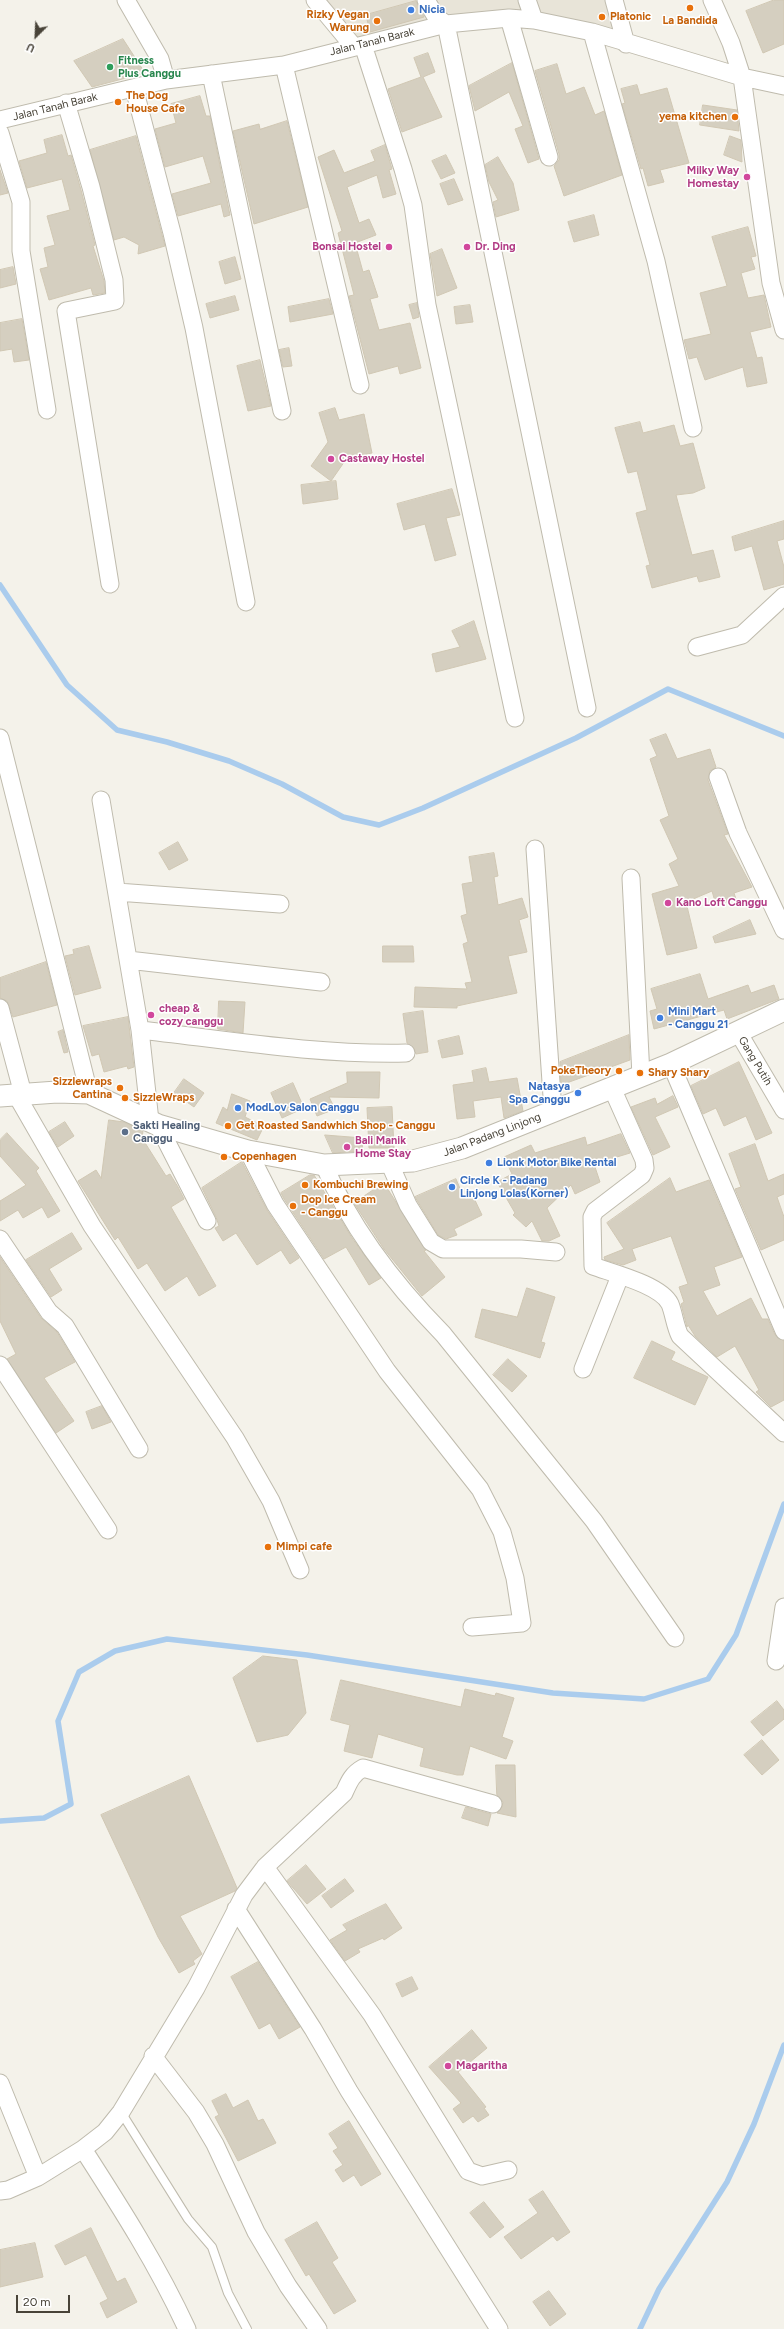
<!DOCTYPE html>
<style>
body{margin:0}
#map{position:relative;width:784px;height:2329px;overflow:hidden;background:#f4f2ea;font-family:Figtree,sans-serif}
canvas{display:block}
.north{position:absolute;left:16px;top:16px;width:40px;height:40px;-webkit-text-stroke:3px #fff;paint-order:stroke;rotate:204deg;font-size:11px;font-weight:700;line-height:16px;text-align:center;color:#484338}
.north::after{content:'';display:block;margin:auto;width:14px;height:18px;background:#484338;clip-path:polygon(50% 0,100% 100%,50% 72%,0 100%)}
.scale{position:absolute;left:16px;top:2295px;width:54px;height:18px;box-sizing:border-box;border:2px solid #484338;border-top:0;padding-left:5px;font-size:12px;line-height:14px;white-space:nowrap;color:#484338;-webkit-text-stroke:3px #fff;paint-order:stroke}
</style>
<div id="map">
<canvas width="784" height="2329"></canvas>
<div class="north">U</div>
<div class="scale">20 m</div>
</div>
<script>
const g = document.querySelector('canvas').getContext('2d');
g.lineJoin = 'round';
function fillPath(path, color) { g.fillStyle = color; g.fill(path, 'evenodd'); }
function strokePath(path, color, width, dash) { g.strokeStyle = color; g.lineWidth = width; g.lineCap = dash ? 'butt' : 'round'; g.setLineDash(dash || []); g.stroke(path); }
function drawText(font, color, halo, rows, align = 'center') {
  g.font = font + ' Figtree,sans-serif'; g.lineWidth = 3; g.setLineDash([]); g.textBaseline = 'middle'; g.strokeStyle = halo; g.fillStyle = color; for (const [text, x, y, turn = 0] of rows) {
    g.save(); g.translate(x, y); g.rotate((+turn || 0) * Math.PI / 180); g.textAlign = isNaN(turn) ? turn : align; if (halo) g.strokeText(text, 0, 0); g.fillText(text, 0, 0); g.restore();
  }
}
fillPath(new Path2D(`
 M318 0H611L632 40 536 17 357 48Z`), '#e8e4d8');
strokePath(new Path2D(`
 M0 585 67 685 117 730 167 742 229 761 282 784 343 817 379 825 423 808 576 738 668 689 784 736
 M0 1821 44 1818 71 1804 58 1721 79 1672 115 1651 167 1639 307 1655 553 1693 644 1699 708 1679 736 1635 784 1504
 M640 2329 659 2289 727 2182 754 2124 784 2045`), '#aacced', 5.5);
const building = new Path2D(`
 M774 0H784V44L763 53 746 11Z
 M416 1 424 17 370 32 366 15Z
 M123 39 145 73 92 87 74 61Z
 M428 53 435 72 423 77 442 117 402 132 388 89 421 77 414 58Z
 M512 63 539 159 528 163 515 129 523 126 509 92 475 111 469 86Z
 M557 64 566 94 584 87 595 115 604 111 622 175 564 196 554 166 559 160V154L535 71Z
 M637 85 640 95 667 88 689 163 660 170 664 182 648 186 643 168 641 169 622 104 625 103 621 89Z
 M200 96 206 116H210L230 215 224 217 221 204 178 216 172 194 211 183 203 156 165 167 155 129 176 123 171 104Z
 M703 105 737 110 739 131 700 125Z
 M287 121 308 207 254 224 233 131 259 124 260 129Z
 M62 135 68 156 71 155 81 190 95 245 93 246 104 281 105 293 93 295 91 288 49 300 40 269 48 267 44 248 55 245 47 216 70 210 62 179 27 188 19 161 47 153 44 140Z
 M136 136 165 246 138 254 139 245 124 237 114 240 90 150Z
 M730 136 741 140 742 162 724 155Z
 M385 145 392 169 389 170 396 194 383 198 377 175 347 187 359 223 369 219 376 235 355 243 363 272 369 270 378 297 370 299 379 330 410 323 421 368 400 374 398 366 369 374 349 296 354 295 338 233 342 231 318 157 334 150 344 173 375 161 371 151Z
 M446 155 455 173 441 179 432 161Z
 M498 157 513 183 519 210 496 217 493 202 498 200 489 182 485 165Z
 M0 170 8 193 0 195Z
 M454 179 463 200 448 205 440 184Z
 M594 215 599 235 574 242 568 222Z
 M748 227 756 256 751 257 755 269 741 273 748 298 764 295 771 327 750 332 757 358 762 357 767 383 747 387 743 367 705 380 697 357 689 359 684 340 711 334 700 293 727 286 712 237Z
 M442 249 457 288 437 296 430 254Z
 M235 257 241 279 225 284 219 262Z
 M13 267 16 284 0 288V270Z
 M235 296 239 310 210 318 206 304Z
 M329 299 333 314 290 322 288 307Z
 M417 303 419 317 413 319 409 305Z
 M470 305 473 322 456 324 454 307Z
 M22 319 29 360 14 362 12 349 0 351V323Z
 M289 348 292 366 283 367 279 350Z
 M260 360 271 406 248 411 237 366Z
 M335 408 339 420 364 414 372 453 347 458 331 481 311 466 328 442 319 413Z
 M640 422 643 433 674 425 680 446 693 443 705 488 693 493 676 495 692 555 713 550 720 577 699 582 697 576 652 588 646 566 650 565 636 513 647 510 637 471 628 473 615 428Z
 M336 481 338 499 303 504 301 485Z
 M452 489 460 515 446 518 456 555 435 561 425 524 404 530 397 504Z
 M784 521V539L777 541 784 567V584L764 590 752 546 735 551 732 537Z
 M474 621 486 659 436 672 432 654 460 647 452 631Z
 M666 734 677 759 710 749 716 767 710 771 708 780 728 834 724 835 752 887 734 893 736 899 716 905 712 891 686 902 697 948 667 955 652 894 679 886 669 864 678 859 660 820 669 816 650 759 657 756 650 740Z
 M178 842 188 860 169 870 159 853Z
 M494 853 498 876 494 877 498 905 522 898 528 917 519 920 527 952 508 956 517 993 457 1006V1008L414 1007 415 987 467 989 465 983 472 982 463 944 468 942 461 916 467 914 462 884 473 882 469 857Z
 M750 920 756 934 715 943 713 937Z
 M89 946 101 988 75 995 65 956 74 954 73 950Z
 M383 946H413L414 962H383Z
 M46 962 57 1005 13 1017 7 1001 0 998V978Z
 M700 974 708 999 748 985 751 993 774 985 779 999 727 1019 724 1010 654 1029 650 1011 657 1009 651 989Z
 M219 1001 245 1002 243 1033 218 1029Z
 M423 1011 428 1052 416 1054 414 1048 407 1043 403 1014Z
 M128 1017 134 1067 128 1069 127 1066 104 1072 99 1054 92 1056 83 1026Z
 M63 1030 68 1052 64 1053 58 1032Z
 M629 1035 630 1060 561 1085 560 1062Z
 M459 1036 463 1054 442 1058 438 1041Z
 M739 1062 772 1133 756 1140 746 1116 724 1126 716 1108 703 1114 691 1086Z
 M486 1068 489 1082 517 1078 523 1111 504 1118 501 1097 473 1101 475 1117 457 1119 453 1085 474 1082 472 1071Z
 M347 1072H380L379 1098 329 1097 335 1109 317 1116 310 1099 347 1083Z
 M184 1079 204 1093 194 1107 174 1093Z
 M293 1083 304 1108 282 1118 271 1093Z
 M232 1094 250 1101 245 1117 263 1126 260 1127 263 1128 257 1140 216 1123 223 1107 227 1110Z
 M673 1096 678 1107 655 1117 670 1147 653 1155 631 1107 655 1098 657 1104Z
 M392 1107 394 1148H369L367 1108Z
 M109 1120 124 1122 143 1131 142 1138 166 1176 170 1174 178 1187 184 1199 171 1207 216 1286 199 1296 187 1276 165 1291 147 1263 138 1269 118 1237 115 1240 78 1181 96 1170 101 1178Z
 M65 1122 74 1136 58 1147 49 1132Z
 M7 1133 39 1168 36 1171 60 1211 48 1218 42 1207 23 1218 18 1210 0 1221V1201L26 1185 0 1156V1140Z
 M621 1134 630 1153 594 1164 600 1182 575 1194 571 1185 547 1208 560 1236 549 1241H542L532 1221 526 1227 513 1215 515 1213 497 1182 512 1174 504 1157 531 1145 535 1153 585 1137 587 1145Z
 M325 1135 363 1138 362 1151 333 1153Z
 M755 1144 768 1181 784 1174V1194L777 1197 784 1217V1240L761 1250 735 1189 741 1187 729 1154Z
 M242 1162 267 1210 299 1258 290 1264 281 1250 257 1265 236 1233 223 1241 215 1228 219 1226 216 1217 202 1188Z
 M310 1175H314L352 1238 381 1278 369 1285 346 1247 324 1259 284 1199 281 1193Z
 M670 1178 676 1192 709 1180 742 1257 714 1267 720 1285 703 1291 717 1316 751 1298 762 1319H768L775 1335 784 1341V1400L771 1407 756 1392 759 1390 735 1346 717 1357 695 1336 688 1325 687 1327 681 1304 684 1302 679 1287 688 1284 671 1236 632 1249 636 1260 623 1265 605 1260 604 1257 624 1249 607 1223Z
 M456 1179 464 1198 472 1194 482 1215 454 1229 457 1235 446 1239 438 1235 415 1197Z
 M384 1183 426 1250 424 1251 445 1277 422 1296 384 1249 352 1200 359 1196V1199Z
 M72 1233 82 1249 49 1269 62 1290 51 1297 26 1260Z
 M0 1257 41 1318 57 1332 75 1362 44 1378 74 1421 56 1433 7 1359 16 1354 0 1321Z
 M527 1288 555 1297 541 1342 545 1343 540 1358 475 1337 482 1309 517 1317Z
 M652 1341 675 1352 671 1360 708 1377 695 1405 634 1378Z
 M508 1359 527 1376 512 1392 493 1375Z
 M102 1406 111 1422 92 1429 86 1412Z
 M263 1656 297 1660 306 1713 288 1735 257 1742 233 1678Z
 M341 1680 461 1707 465 1689 495 1696 496 1693 514 1698 502 1737 513 1741 506 1759 470 1746 463 1775H457L420 1766 424 1748 378 1734 372 1758 344 1751 350 1725 331 1720Z
 M777 1701 784 1710V1719L763 1736 751 1722Z
 M762 1740 779 1760 762 1775 744 1755Z
 M496 1765H515L516 1817 497 1813 502 1807 503 1802 497 1795Z
 M189 1776 237 1888 235 1891 180 1916 202 1954 193 1961 195 1964 179 1973 158 1937 101 1815Z
 M466 1807 491 1814 488 1826 462 1818Z
 M306 1865 326 1889 307 1904 287 1881Z
 M345 1879 354 1891 331 1908 322 1896Z
 M386 1904 402 1928 384 1940 383 1938 358 1949 360 1952 345 1961 330 1940 347 1930 343 1925Z
 M258 1962 300 2027 279 2039 270 2023 259 2029 231 1977Z
 M412 1977 418 1989 402 1997 396 1984Z
 M472 2030 487 2048 458 2072 486 2107 484 2108 489 2115 478 2122 473 2116 463 2123 453 2109 461 2103 429 2067Z
 M226 2094 233 2108 248 2100 258 2121 263 2119 276 2143 238 2161 215 2117 219 2115 212 2101Z
 M349 2121 381 2174 361 2186 354 2175 343 2182 335 2170 343 2165 333 2151 338 2148 329 2134Z
 M543 2191 570 2232 557 2241 553 2236 521 2259 504 2237 538 2213 529 2200Z
 M484 2202 504 2227 490 2238 470 2213Z
 M317 2222 338 2258 332 2262 356 2301 334 2314 309 2274 306 2276 285 2240Z
 M91 2228 117 2282 125 2278 137 2302 107 2318 100 2303 108 2299 86 2255 65 2265 55 2246Z
 M35 2243 43 2277 0 2287V2250Z
 M549 2291 566 2314 550 2326 533 2302Z`);
fillPath(building, '#d5cfc0');
strokePath(building, '#d0c7b3', 1);
const service = new Path2D(`
 M121 2112 188 2219 212 2247 228 2293 247 2329`);
const minor = new Path2D(`
 M126 0 160 59 166 80
 M315 0 354 47
 M426 0 436 17 446 24 587 708
 M527 0 534 20
 M614 0 626 44
 M712 0 731 43 742 77 771 283 784 330
 M509 18 549 157
 M592 32 656 261 693 428
 M363 45 403 169 413 205 427 305 515 718
 M284 65 360 385
 M211 74 282 411
 M134 88 172 233 194 328 246 602
 M66 103 91 187 114 280 115 301 66 311 110 584
 M0 120 166 80 284 65 446 24 509 18 534 20 592 32 742 77 784 86
 M0 133 21 202V251L47 410
 M697 647 742 635 784 596
 M0 738 89 1093
 M718 777 738 833 784 930
 M101 800 140 1030 150 1121
 M535 849 553 1111
 M631 878 641 1076
 M117 892 280 904
 M128 960 321 982
 M0 1008 23 1094
 M140 1030C228 1040 317 1055 406 1053
 M738 1032 784 1110
 M671 1064 784 1331
 M612 1088 644 1160 645 1168 642 1175 595 1211 592 1217 593 1266C612 1273 661 1285 670 1304 674 1314 675 1326 680 1336L784 1433
 M17 1096 92 1226 235 1438 271 1501 300 1570
 M158 1125 207 1221
 M248 1151 275 1204 387 1371 480 1489 502 1532 515 1578 522 1623 472 1627
 M389 1162 408 1205 431 1242 443 1249H521L556 1252
 M324 1165C351 1228 395 1285 443 1334L594 1521 675 1638
 M0 1239 49 1312 65 1326 139 1449
 M0 1365 108 1530
 M583 1369 620 1276
 M776 1661 784 1607
 M265 1867 372 2015 468 2171 482 2176 508 2170
 M236 1909 313 2029 349 2091 499 2329
 M153 2056 196 2112 215 2144 256 2232 288 2286 318 2329
 M0 2083 38 2177
 M83 2149C121 2208 158 2266 187 2329
 M0 2191 8 2190 38 2177 83 2149 105 2132 121 2112 196 1988 244 1895 265 1867 344 1793C349 1782 352 1774 363 1768L493 1804`);
const tertiary = new Path2D(`
 M0 1096 57 1092 89 1093 158 1125 248 1151 324 1165 413 1161 462 1148 671 1064 784 1010`);
strokePath(service, '#bfbbad', 10);
strokePath(minor, '#bfbbad', 19);
strokePath(tertiary, '#bfbbad', 23);
strokePath(service, '#fff', 8);
strokePath(minor, '#fff', 17);
strokePath(tertiary, '#fff', 21);
for (const [x, y, r, color] of [
 [690,8,4,"#e8710a"],
 [411,10,4,"#3f7fe0"],
 [602,17,4,"#e8710a"],
 [377,21,4,"#e8710a"],
 [110,67,4,"#2e9e5b"],
 [118,102,4,"#e8710a"],
 [735,117,4,"#e8710a"],
 [747,177,4,"#d1479c"],
 [389,247,4,"#d1479c"],
 [467,247,4,"#d1479c"],
 [331,459,4,"#d1479c"],
 [668,903,4,"#d1479c"],
 [151,1015,4,"#d1479c"],
 [660,1018,4,"#3f7fe0"],
 [619,1071,4,"#e8710a"],
 [640,1073,4,"#e8710a"],
 [120,1088,4,"#e8710a"],
 [578,1093,4,"#3f7fe0"],
 [125,1098,4,"#e8710a"],
 [238,1108,4,"#3f7fe0"],
 [228,1126,4,"#e8710a"],
 [125,1132,4,"#5c6f8a"],
 [347,1147,4,"#d1479c"],
 [224,1157,4,"#e8710a"],
 [489,1163,4,"#3f7fe0"],
 [305,1185,4,"#e8710a"],
 [452,1187,4,"#3f7fe0"],
 [293,1206,4,"#e8710a"],
 [268,1547,4,"#e8710a"],
 [448,2066,4,"#d1479c"]
]) { const dot = new Path2D(); dot.arc(x, y, r, 0, 2 * Math.PI); g.fillStyle = color; g.fill(dot); strokePath(dot, '#fff', 1.5); }
drawText('bold 11px', '#366cbe', '#fff', [
 ["Nicia",419,10],
 ["Mini Mart",668,1012],
 ["- Canggu 21",668,1025],
 ["Natasya",570,1087,"right"],
 ["Spa Canggu",570,1100,"right"],
 ["ModLov Salon Canggu",246,1108],
 ["Lionk Motor Bike Rental",497,1163],
 ["Circle K - Padang",460,1181],
 ["Linjong Lolas(Korner)",460,1194]
], 'left');
drawText('bold 11px', '#c56008', '#fff', [
 ["Rizky Vegan",369,15,"right"],
 ["Warung",369,28,"right"],
 ["Platonic",610,17],
 ["La Bandida",690,21,"center"],
 ["The Dog",126,96],
 ["House Cafe",126,109],
 ["yema kitchen",727,117,"right"],
 ["PokeTheory",611,1071,"right"],
 ["Shary Shary",648,1073],
 ["Sizzlewraps",112,1082,"right"],
 ["Cantina",112,1095,"right"],
 ["SizzleWraps",133,1098],
 ["Get Roasted Sandwhich Shop - Canggu",236,1126],
 ["Copenhagen",232,1157],
 ["Kombuchi Brewing",313,1185],
 ["Dop Ice Cream",301,1200],
 ["- Canggu",301,1213],
 ["Mimpi cafe",276,1547]
], 'left');
drawText('11px', '#484338', '#fff', [
 ["Jalan Tanah Barak",372,42,-14],
 ["Jalan Tanah Barak",55,107,-14],
 ["Gang Putih",755,1061,59],
 ["Jalan Padang Linjong",492,1135,-21]
]);
drawText('bold 11px', '#27864d', '#fff', [
 ["Fitness",118,61],
 ["Plus Canggu",118,74]
], 'left');
drawText('bold 11px', '#b23c85', '#fff', [
 ["Milky Way",739,171,"right"],
 ["Homestay",739,184,"right"],
 ["Bonsai Hostel",381,247,"right"],
 ["Dr. Ding",475,247],
 ["Castaway Hostel",339,459],
 ["Kano Loft Canggu",676,903],
 ["cheap &",159,1009],
 ["cozy canggu",159,1022],
 ["Bali Manik",355,1141],
 ["Home Stay",355,1154],
 ["Magaritha",456,2066]
], 'left');
drawText('bold 11px', '#4e5e75', '#fff', [
 ["Sakti Healing",133,1126],
 ["Canggu",133,1139]
], 'left');
</script>
